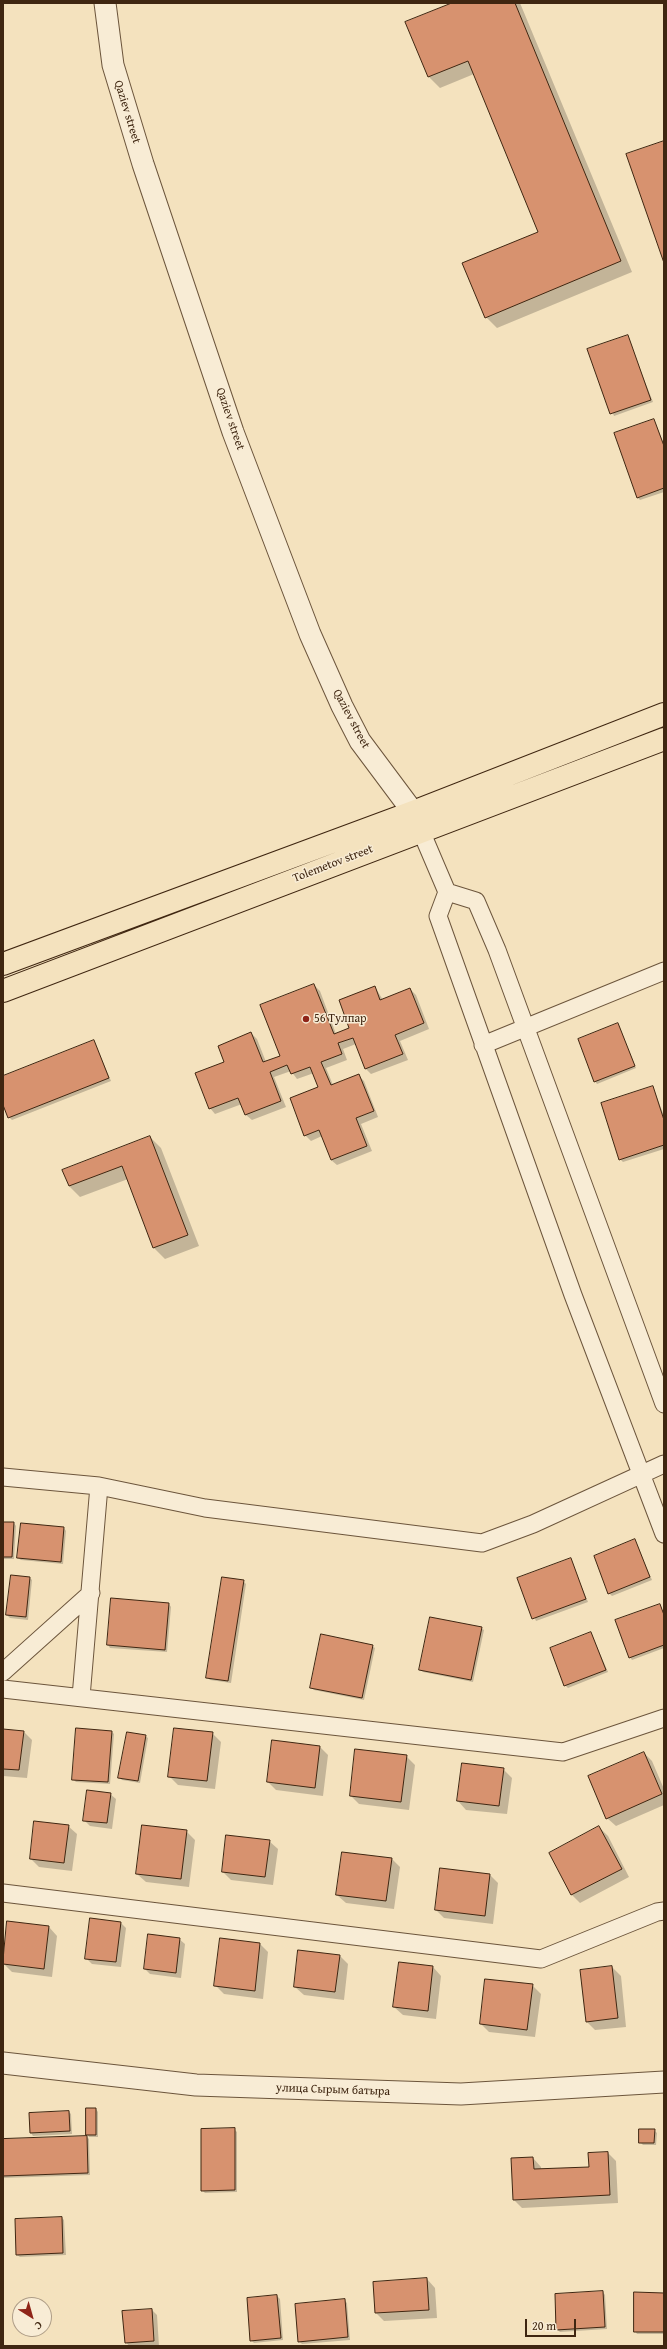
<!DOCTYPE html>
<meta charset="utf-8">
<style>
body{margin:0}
#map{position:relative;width:667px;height:2349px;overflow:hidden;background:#f4e2be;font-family:"Gentium Book Plus",serif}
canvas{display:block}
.frame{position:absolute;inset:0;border:4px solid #3f2611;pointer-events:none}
.north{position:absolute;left:12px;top:2297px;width:40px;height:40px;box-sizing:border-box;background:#f8ecd5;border:1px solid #ae9d87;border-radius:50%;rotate:143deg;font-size:11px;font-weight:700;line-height:16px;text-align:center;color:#3f2611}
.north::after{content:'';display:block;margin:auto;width:14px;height:18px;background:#8f2418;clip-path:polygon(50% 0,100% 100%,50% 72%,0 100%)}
.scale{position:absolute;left:525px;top:2319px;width:51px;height:18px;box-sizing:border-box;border:2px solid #3f2611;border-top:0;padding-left:5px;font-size:12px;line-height:14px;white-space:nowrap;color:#3f2611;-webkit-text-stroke:3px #f8ecd5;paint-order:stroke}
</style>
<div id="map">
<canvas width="667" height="2349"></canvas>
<div class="frame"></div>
<div class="north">С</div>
<div class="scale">20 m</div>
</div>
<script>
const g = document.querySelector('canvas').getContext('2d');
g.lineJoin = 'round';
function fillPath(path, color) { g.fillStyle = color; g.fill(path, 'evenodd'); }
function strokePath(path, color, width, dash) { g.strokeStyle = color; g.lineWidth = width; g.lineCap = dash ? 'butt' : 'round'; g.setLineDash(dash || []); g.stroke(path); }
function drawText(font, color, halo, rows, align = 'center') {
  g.font = font + ' "Gentium Book Plus",serif'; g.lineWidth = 3; g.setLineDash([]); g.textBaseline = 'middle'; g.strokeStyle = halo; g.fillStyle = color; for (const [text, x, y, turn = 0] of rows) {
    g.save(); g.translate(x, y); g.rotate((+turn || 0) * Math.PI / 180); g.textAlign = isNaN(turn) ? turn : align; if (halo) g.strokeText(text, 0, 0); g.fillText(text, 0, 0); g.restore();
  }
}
fillPath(new Path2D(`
 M455 3H520L632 272 497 328 486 317 539 232 474 74 440 88 429 77 407 23Z
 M627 336 653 402 614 416 588 350Z
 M654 420 664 444V492L640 500 638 498Z
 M314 985 320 991 336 1034 351 1028 375 987 383 1000 410 989 416 995 429 1029 400 1041 408 1060 371 1074 366 1069 356 1044 343 1049 347 1060 326 1068 333 1085 359 1076 364 1081 378 1117 361 1124 372 1151 337 1165 331 1160 322 1136 311 1141 305 1135 319 1088 314 1073 297 1079 291 1071 274 1077 286 1107 252 1120 246 1115 242 1104 215 1114 210 1108 225 1062 251 1033 257 1039 266 1062 281 1056Z
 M618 1024 636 1068 597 1084 595 1081Z
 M94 1041 111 1081 12 1120 9 1117 3 1102V1077Z
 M653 1087 664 1116V1149L623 1162 620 1159Z
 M150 1137 161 1148 199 1246 165 1259 154 1248 128 1179 80 1197 69 1186 63 1170Z
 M3 1523H14L16 1526 14 1559H3Z
 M64 1528 66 1531 63 1564 21 1560 18 1558Z
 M635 1541 652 1580 612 1596 609 1593Z
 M570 1559 588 1602 536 1621 518 1578Z
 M30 1578 32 1580 28 1620 10 1618 7 1615Z
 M243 1581 246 1584 231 1683 210 1680 207 1677Z
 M112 1599 169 1604 171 1607 167 1652 110 1648 108 1645Z
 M659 1605 664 1613V1648L632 1660 630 1657Z
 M481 1628 484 1630 473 1682 423 1672 420 1669Z
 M591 1633 608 1672 568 1688 565 1685Z
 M372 1646 375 1648 364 1700 314 1690 311 1687Z
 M3 1730 24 1732 32 1740 27 1778 3 1776Z
 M112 1732 114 1734 110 1784 76 1782 73 1779Z
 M212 1733 221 1742 215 1789 178 1785 169 1776Z
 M145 1736 148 1738 140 1783 122 1780 119 1777Z
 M272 1741 320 1747 328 1755 323 1796 276 1790 268 1782Z
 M644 1753 652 1761 664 1789V1805L616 1826 607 1818Z
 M406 1756 415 1765 409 1810 359 1804 351 1796Z
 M503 1769 512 1778 507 1814 466 1810 458 1801Z
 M110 1794 116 1799 112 1829 90 1826 84 1820Z
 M68 1826 77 1834 72 1871 39 1867 31 1859Z
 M599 1827 608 1836 629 1877 580 1903 572 1895 550 1853Z
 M186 1831 195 1840 189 1887 146 1882 137 1874Z
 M269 1841 278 1849 273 1885 231 1880 223 1872Z
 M391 1858 400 1867 394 1909 346 1903 337 1895Z
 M490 1875 498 1883 493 1924 444 1918 436 1910Z
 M8 1922 49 1927 57 1936 52 1977 12 1972 3 1963Z
 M121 1923 126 1928 121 1967 92 1964 86 1958Z
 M179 1939 185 1944 181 1978 150 1974 145 1969Z
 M260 1944 268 1952 263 1999 224 1994 216 1986Z
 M340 1956 348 1964 344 2000 304 1995 295 1987Z
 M433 1967 441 1976 436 2019 403 2015 394 2007Z
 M612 1967 621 1976 626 2027 595 2030 587 2022Z
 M532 1985 541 1994 535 2037 489 2032 481 2024Z
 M96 2109 98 2112V2137H89L87 2134Z
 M69 2112 71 2114 72 2134 33 2136 31 2133 30 2114Z
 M234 2129 237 2132V2192L205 2193 202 2190Z
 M654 2130 657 2133 656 2145H643L640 2142Z
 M87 2137 89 2139 90 2175 3 2178V2140Z
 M608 2153 616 2161 618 2203 522 2208 514 2200 533 2158 541 2167V2170L590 2168Z
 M62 2218 64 2220 66 2255 20 2257 17 2255Z
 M427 2279 435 2288 437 2318 384 2321 376 2313 374 2282Z
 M603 2292 605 2295 607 2329 560 2332 557 2329Z
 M664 2294V2334H637L635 2331Z
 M277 2296 280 2299 283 2340 254 2343 251 2340Z
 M344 2300 347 2303 350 2340 302 2344 299 2341Z
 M152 2310 157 2315 159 2346H129L126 2342Z`), '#0003');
const building = new Path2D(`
 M452 3H515L621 261 485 318 462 263 538 232 468 61 428 77 405 22Z
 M664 141V263L626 154Z
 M628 335 651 400 610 414 587 349Z
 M654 419 664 446V488L637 498 614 433Z
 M314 984 334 1034 349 1028 339 1000 375 986 380 1000 410 988 424 1023 395 1035 403 1054 365 1069 353 1038 338 1043 342 1054 321 1062 331 1085 359 1074 374 1111 356 1118 367 1146 331 1160 319 1130 304 1136 290 1098 318 1087 310 1067 291 1074 287 1065 270 1072 281 1101 245 1115 238 1098 209 1109 195 1073 224 1062 218 1046 251 1032 263 1062 280 1056 260 1005Z
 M618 1023 635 1066 594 1082 578 1039Z
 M94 1040 109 1078 8 1118 3 1105V1076Z
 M653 1086 664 1120V1145L619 1160 601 1103Z
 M150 1136 188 1235 153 1248 122 1166 69 1186 62 1170Z
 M3 1522H14L12 1557H3Z
 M21 1523 64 1527 61 1562 17 1558Z
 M635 1539 650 1577 608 1594 594 1556Z
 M571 1558 586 1599 532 1619 517 1578Z
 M11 1575 30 1577 26 1617 6 1615Z
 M222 1577 244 1580 228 1681 206 1678Z
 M111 1598 169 1603 165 1650 107 1645Z
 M660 1604 664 1615V1645L629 1658 615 1620Z
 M430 1617 482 1627 471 1680 419 1670Z
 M591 1632 606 1670 564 1686 550 1648Z
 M321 1634 373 1645 362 1698 310 1688Z
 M76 1728 112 1731 108 1782 72 1780Z
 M174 1728 213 1732 207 1781 168 1777Z
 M3 1729 24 1731 19 1770 3 1769Z
 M127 1732 146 1735 138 1781 118 1778Z
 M272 1740 320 1746 315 1788 267 1782Z
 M355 1749 407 1755 401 1802 350 1796Z
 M644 1752 662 1794 606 1819 588 1776Z
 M462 1763 504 1768 499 1806 457 1801Z
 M87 1790 111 1793 107 1823 83 1821Z
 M34 1821 69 1825 64 1863 30 1859Z
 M142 1825 187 1830 181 1879 136 1874Z
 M599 1826 622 1869 571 1895 549 1853Z
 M226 1835 270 1840 265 1877 222 1872Z
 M342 1852 392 1858 386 1901 336 1895Z
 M440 1868 490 1874 485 1916 435 1910Z
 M90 1918 121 1922 116 1962 85 1959Z
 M7 1921 49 1926 44 1969 3 1964Z
 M148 1934 180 1938 176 1973 144 1969Z
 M220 1938 260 1943 255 1991 214 1986Z
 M298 1950 340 1955 335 1992 294 1987Z
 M399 1962 433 1966 428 2011 393 2007Z
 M612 1966 618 2018 586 2022 580 1970Z
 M485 1979 533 1984 527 2030 480 2024Z
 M86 2108H96V2135H86Z
 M69 2111 70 2131 30 2133 29 2113Z
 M235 2128V2190L201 2191V2129Z
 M639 2129H655L654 2143H639Z
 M87 2136 88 2173 3 2176V2139Z
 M608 2152 610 2195 513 2200 511 2158 533 2157 534 2169 589 2167 588 2153Z
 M62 2217 63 2253 16 2255 15 2219Z
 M427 2278 429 2310 375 2313 373 2282Z
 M603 2291 605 2327 556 2330 555 2294Z
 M634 2292 664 2293V2332H634Z
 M277 2295 281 2338 250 2341 247 2298Z
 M345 2299 348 2337 298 2342 295 2304Z
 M152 2309 154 2341 125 2343 122 2311Z`);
fillPath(building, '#d7926f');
strokePath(building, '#3f2611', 1);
const minor = new Path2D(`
 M421 831 447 892 438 916 573 1295 664 1534
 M447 892 476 901 497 950 664 1404
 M483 1045 664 971
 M3 1477 99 1486 205 1508 482 1543 533 1524 664 1464
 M3 1672 91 1593
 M3 1689 563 1752 664 1718
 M81 1697 99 1486
 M3 1893 541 1959 657 1912 664 1911`);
const tertiary = new Path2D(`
 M105 3 113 65 143 164 233 432 310 634 342 706 360 741 413 812 420 828
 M3 2063 196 2085 461 2094 664 2082`);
const primary = new Path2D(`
 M3 964 413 812 664 714
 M3 991 664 739`);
strokePath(minor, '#6c553c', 19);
strokePath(tertiary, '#6c553c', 23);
strokePath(primary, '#3f2611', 24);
strokePath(minor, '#f8ecd5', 17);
strokePath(tertiary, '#f8ecd5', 21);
strokePath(primary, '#f4e2be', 22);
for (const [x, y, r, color] of [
 [306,1019,4,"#8f2418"]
]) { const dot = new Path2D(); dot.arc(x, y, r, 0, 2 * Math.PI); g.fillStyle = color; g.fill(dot); strokePath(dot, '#f8ecd5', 1.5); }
drawText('12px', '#3f2611', '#f8ecd5', [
 ["Qaziev street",127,112,73],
 ["Qaziev street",230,419,71],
 ["Qaziev street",351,719,62],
 ["Tolemetov street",333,864,-21],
 ["улица Сырым батыра",333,2090,2]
]);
drawText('12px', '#3f2611', '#f8ecd5', [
 ["56 Тулпар",314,1019]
], 'left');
</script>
